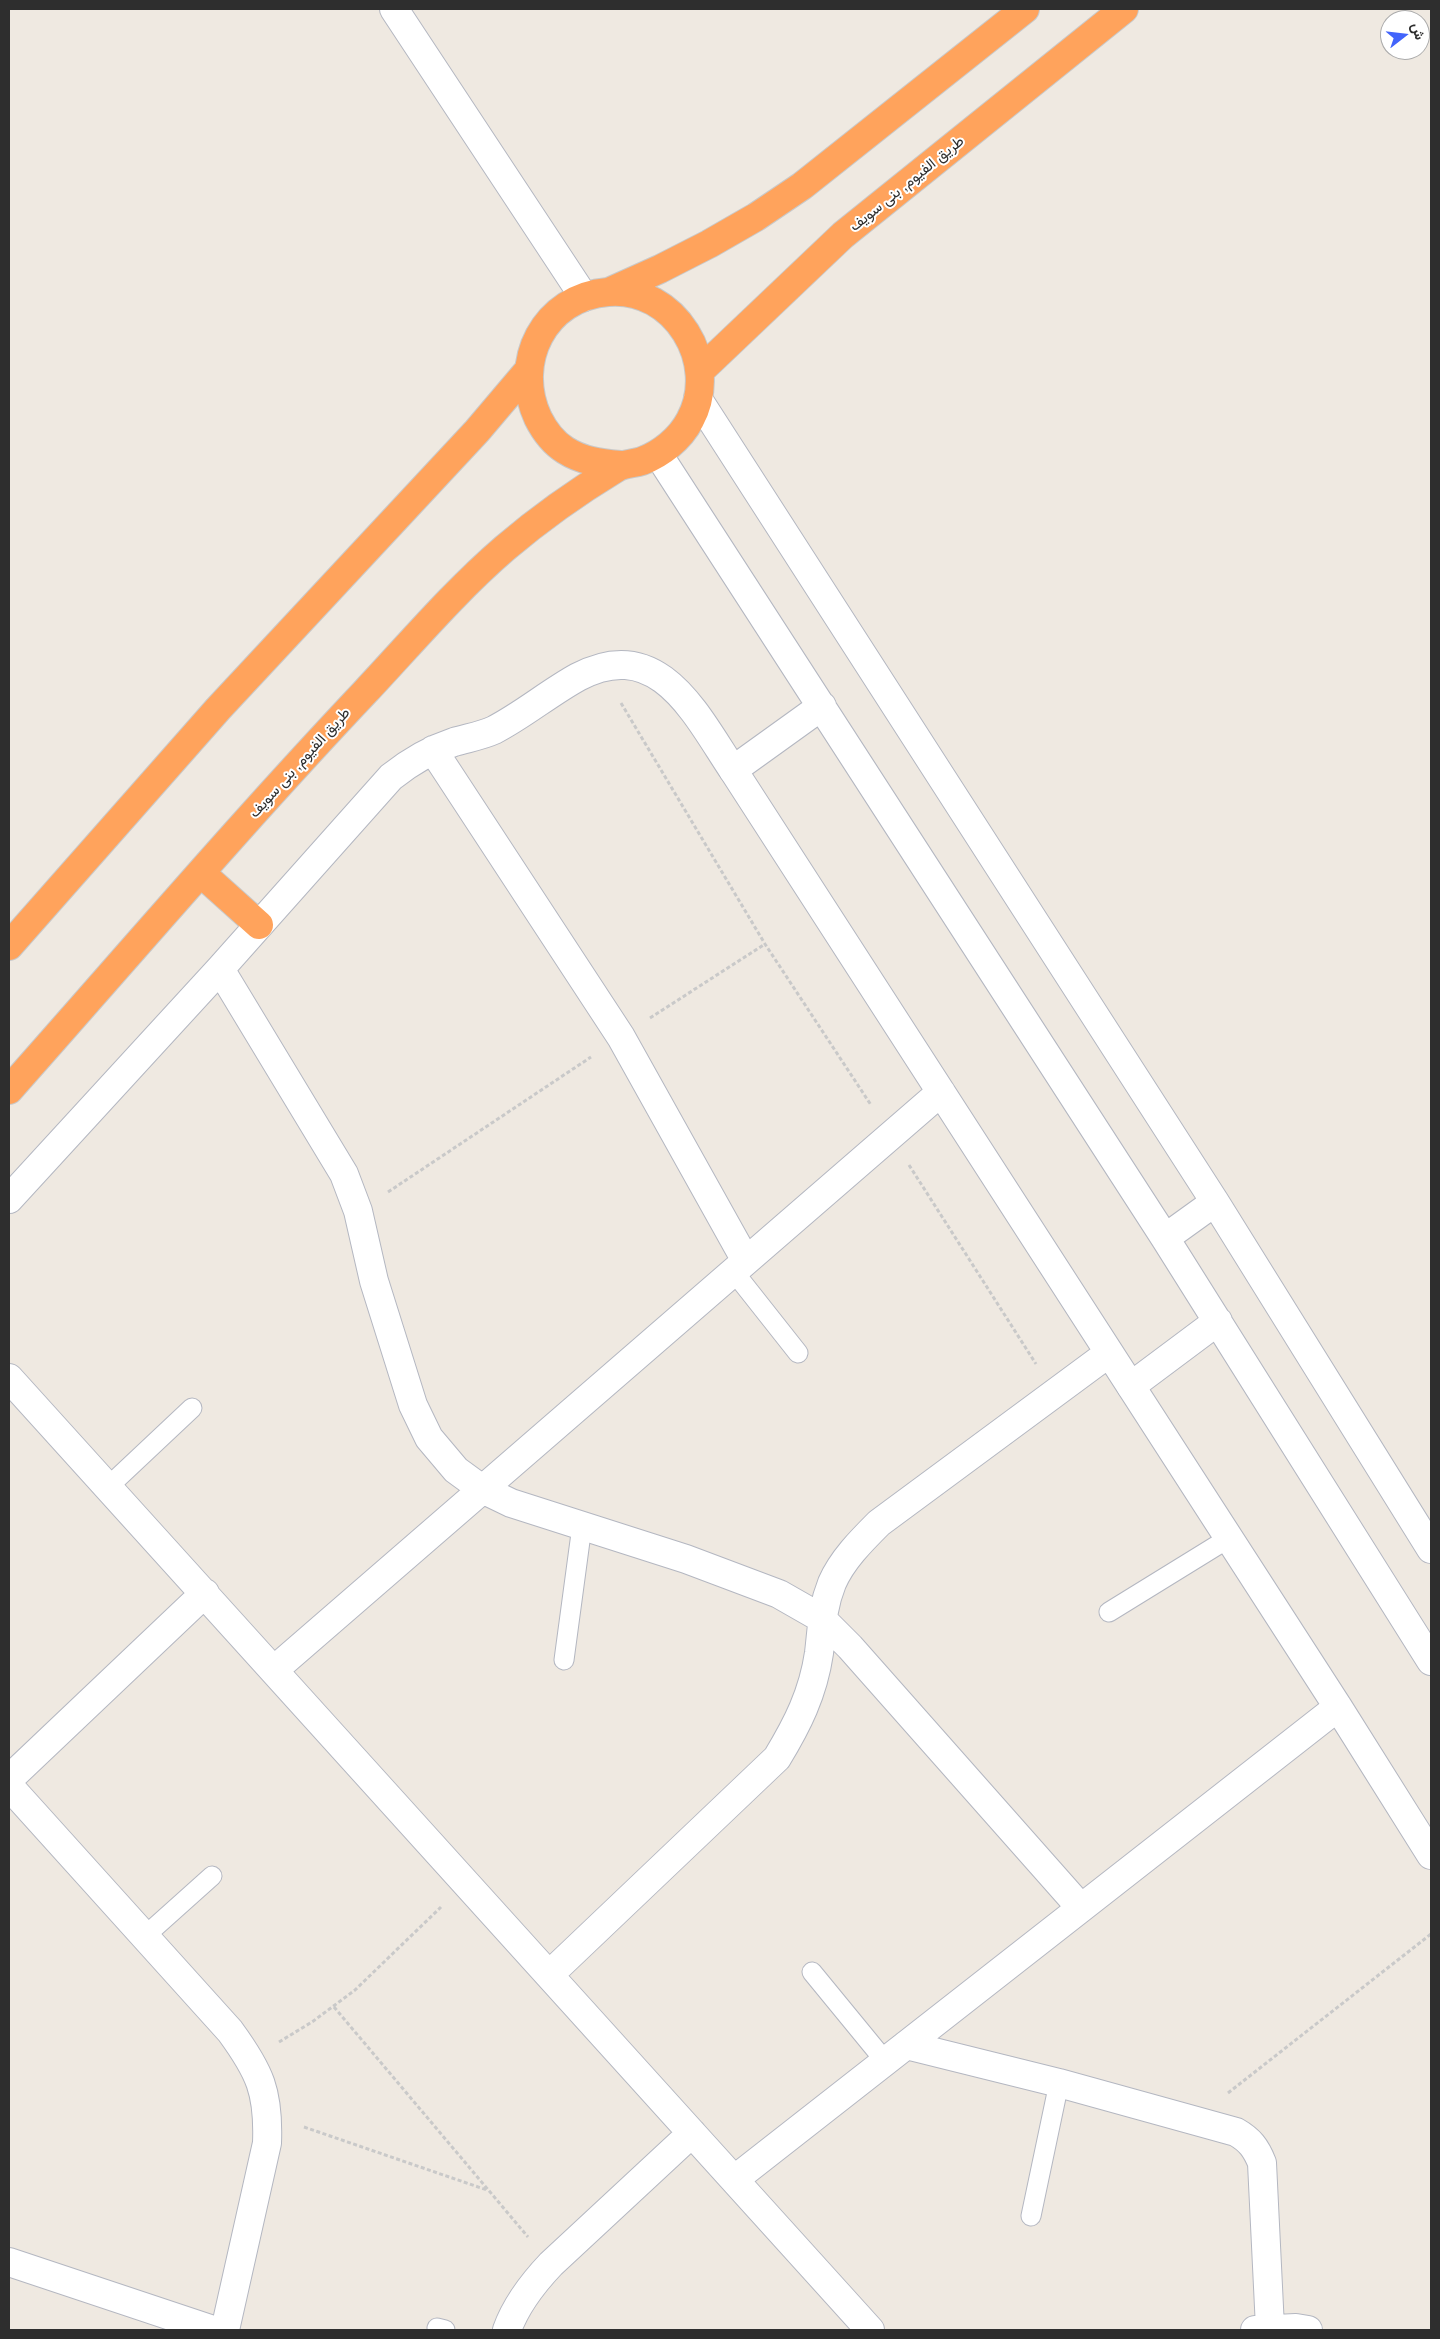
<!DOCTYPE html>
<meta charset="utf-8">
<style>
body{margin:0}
#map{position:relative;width:1440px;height:2339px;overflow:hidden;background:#efe9e1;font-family:Arial,Vazirmatn,sans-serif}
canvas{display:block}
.frame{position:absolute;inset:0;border:10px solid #2e2e2e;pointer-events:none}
.north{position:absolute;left:1380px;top:10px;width:50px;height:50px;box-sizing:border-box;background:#fff;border:1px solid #ababab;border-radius:50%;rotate:74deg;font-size:14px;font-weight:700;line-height:20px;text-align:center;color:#2e2e2e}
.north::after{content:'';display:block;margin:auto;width:18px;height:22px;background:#4264fb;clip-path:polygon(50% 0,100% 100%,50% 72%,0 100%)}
</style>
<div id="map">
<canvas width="1440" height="2339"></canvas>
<div class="frame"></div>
<div class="north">ش</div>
</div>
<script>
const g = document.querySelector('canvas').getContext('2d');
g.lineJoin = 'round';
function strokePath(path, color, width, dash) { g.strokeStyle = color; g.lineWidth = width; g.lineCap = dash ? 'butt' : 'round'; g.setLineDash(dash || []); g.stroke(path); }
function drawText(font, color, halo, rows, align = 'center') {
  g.font = font + ' Arial,Vazirmatn,sans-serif'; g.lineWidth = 4; g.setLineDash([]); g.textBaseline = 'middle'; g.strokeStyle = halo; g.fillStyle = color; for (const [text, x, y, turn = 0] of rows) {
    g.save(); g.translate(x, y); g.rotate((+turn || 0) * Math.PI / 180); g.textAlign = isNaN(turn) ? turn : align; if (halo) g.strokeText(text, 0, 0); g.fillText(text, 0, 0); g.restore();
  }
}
const lane = new Path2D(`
 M734 1272 798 1353
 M108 1487 192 1408
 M1109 1612 1229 1538
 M564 1660 582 1526
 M145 1936 212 1876
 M812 1972 885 2061
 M1031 2216 1059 2083
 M437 2328 445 2330`);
const street = new Path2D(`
 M433 750 621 1037 746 1261
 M220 969 344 1174 358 1211 374 1281 413 1405 429 1438 456 1470 482 1489 511 1503 686 1559 779 1594 821 1618 850 1647 1081 1908
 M9 1199 220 969 391 777C411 761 430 750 454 742 467 738 481 736 494 730 523 715 549 693 578 677 659 634 696 715 733 770L1338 1707 1431 1855
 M9 1378 870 2330
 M274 1670 941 1092
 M9 1779 205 1593
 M9 1786 230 2031C260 2072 269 2092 267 2143L225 2330
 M549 1975 777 1758C797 1725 813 1694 819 1653 822 1628 822 1608 832 1583 842 1560 861 1541 879 1523L1109 1353
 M906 2045 1059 2083 1236 2132C1250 2140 1256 2148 1262 2163L1270 2328
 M735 2179 1338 1707
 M9 2262 213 2330
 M507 2330C516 2305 533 2283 551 2264L692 2133
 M1255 2330 1296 2328 1308 2330`);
const secondary = new Path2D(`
 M394 9 584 297
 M698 399 1215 1202 1431 1549
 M658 454 1165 1238 1431 1661
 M733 770 822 706
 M1165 1238 1215 1202
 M1131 1386 1218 1321`);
const highway = new Path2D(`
 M611 291 660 269 709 244 756 217 802 186 1025 9
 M701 370 843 235 1124 9
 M201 873 259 925
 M9 946 218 709 477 431 527 372
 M9 1090C127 957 243 821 366 691 411 643 455 591 505 548 539 519 577 492 615 469 623 463 633 464 642 461 661 454 680 439 690 420 721 363 675 286 608 292 544 297 512 362 538 418 544 430 554 443 565 450 582 461 600 463 620 465`);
strokePath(lane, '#b4b7c1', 21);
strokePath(street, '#b4b7c1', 30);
strokePath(secondary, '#b4b7c1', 30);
strokePath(highway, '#c9c9c9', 30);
strokePath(new Path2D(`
 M621 703 765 944 871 1105
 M650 1018 765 944
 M909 1165 1036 1364
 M388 1192 591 1057
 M334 2007 528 2237
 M279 2042 312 2022 355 1990 441 1907
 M1228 2093 1431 1934
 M304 2127 487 2190`), '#c9c9c9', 3, [4, 2.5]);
strokePath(lane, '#fff', 19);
strokePath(street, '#fff', 28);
strokePath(secondary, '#fff', 28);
strokePath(highway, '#ffa35c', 28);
drawText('15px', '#2e2e2e', '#fff', [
 ["طريق الفيوم, بنى سويف",907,184,-39],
 ["طريق الفيوم, بنى سويف",300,763,-48]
]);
</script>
